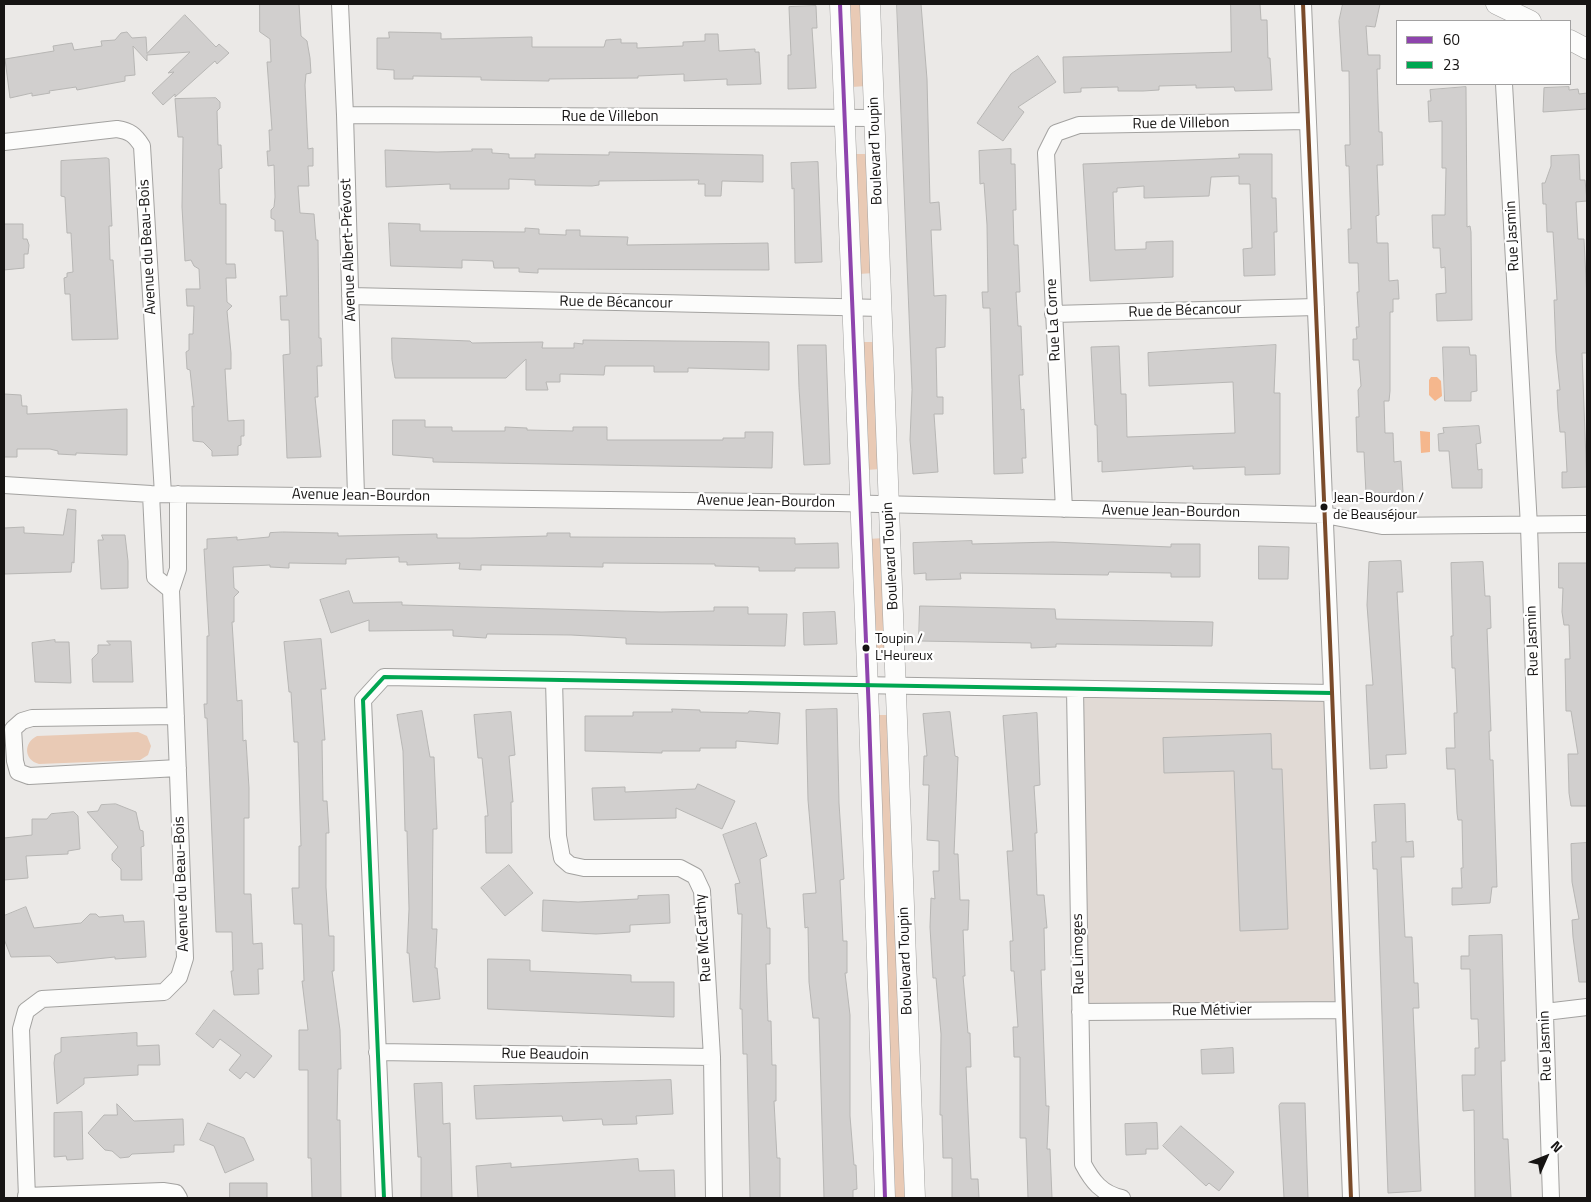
<!DOCTYPE html>
<meta charset="utf-8">
<style>
body{margin:0}
#map{position:relative;width:1591px;height:1202px;overflow:hidden;background:#ebe9e7;font-family:"Titillium Web",sans-serif}
canvas{display:block}
.frame{position:absolute;inset:0;border:5px solid #161413;pointer-events:none}
.legend{position:absolute;left:1396px;top:20px;width:175px;height:65px;box-sizing:border-box;background:#fff;border:1px solid #a2a1a1;margin:0;padding:6px 9px;list-style:none;font-size:15px;color:#161413}
.legend li{display:flex;align-items:center;gap:10px;height:25px}
.legend b{width:25px;border:1px solid #a2a1a1}
.north{position:absolute;left:1521px;top:1132px;width:50px;height:50px;-webkit-text-stroke:4px #fff;paint-order:stroke;rotate:46deg;font-size:14px;font-weight:700;line-height:20px;text-align:center;color:#161413}
.north::after{content:'';display:block;margin:auto;width:18px;height:22px;background:#161413;clip-path:polygon(50% 0,100% 100%,50% 72%,0 100%)}
</style>
<div id="map">
<canvas width="1591" height="1202"></canvas>
<div class="frame"></div>
<ul class="legend">
<li><b style="height:6px;background:#8e44ad"></b>60</li>
<li><b style="height:6px;background:#00a651"></b>23</li>
</ul>
<div class="north">N</div>
</div>
<script>
const g = document.querySelector('canvas').getContext('2d');
g.lineJoin = 'round';
function fillPath(path, color) { g.fillStyle = color; g.fill(path, 'evenodd'); }
function strokePath(path, color, width, dash) { g.strokeStyle = color; g.lineWidth = width; g.lineCap = dash ? 'butt' : 'round'; g.setLineDash(dash || []); g.stroke(path); }
function drawText(font, color, halo, rows, align = 'center') {
  g.font = font + ' "Titillium Web",sans-serif'; g.lineWidth = 4.5; g.setLineDash([]); g.textBaseline = 'middle'; g.strokeStyle = halo; g.fillStyle = color; for (const [text, x, y, turn = 0] of rows) {
    g.save(); g.translate(x, y); g.rotate((+turn || 0) * Math.PI / 180); g.textAlign = isNaN(turn) ? turn : align; if (halo) g.strokeText(text, 0, 0); g.fillText(text, 0, 0); g.restore();
  }
}
fillPath(new Path2D(`
 M1075 689 1332 693 1344 1010 1080 1012Z`), '#e1dad5');
fillPath(new Path2D(`
 M848 4H864L866 86 852 87Z
 M853 154H869L874 273 859 274Z
 M861 342H877L881 469 866 470Z
 M884 538 888 654 873 655 868 539Z
 M875 715H891L908 1198H894Z
 M138 732 147 736 151 746 148 755 140 760 39 764C24 760 23 743 37 736Z`), '#e9cab5');
fillPath(new Path2D(`
 M1431 377H1437L1441 381 1442 396 1435 401 1429 395V380Z
 M1420 431 1430 432V452L1421 453Z`), '#f5b78d');
const building = new Path2D(`
 M260 4H299L301 36 307 41 310 58 311 73 306 74 305 85 308 149 313 148V166H308L309 186H298L300 213 314 214 316 240H318L319 338H321L322 366H317L318 397H315L321 457 287 458 283 355 290 354 289 320H281L280 296H287L283 231H275V220L271 218V210L274 207 275 197 274 165 268 166 267 151H270L269 130H272L267 62H271L270 39 260 32Z
 M897 4H921L927 79 930 203 939 202 941 230H931L934 296 946 295 945 347 936 348 937 397H943V414H934L938 472 913 474 910 440 912 390Z
 M1231 4H1260L1261 20H1267L1268 58H1270L1272 90 1235 91 1234 87 1196 88V85L1159 86V90L1143 91H1118V87L1081 88V92L1064 93 1063 57 1231 52Z
 M1343 4H1380L1375 27 1366 26 1368 55H1380V69H1377L1378 102 1379 132H1382L1383 165H1377L1379 215 1376 216 1377 243H1388L1389 281 1398 280 1399 299H1393V312H1390V391L1389 401H1384L1385 433H1393L1394 462 1401 461 1403 492 1366 494 1364 452H1357L1356 417H1359L1358 390 1361 386 1359 360H1353V339H1357L1356 327H1359L1357 292H1359L1358 263H1349L1348 229H1351L1349 166H1346L1345 145H1350L1349 71H1342L1339 21Z
 M816 6 817 28H812L816 88 788 89V55H791L789 7Z
 M185 15 216 47 219 44 229 53 217 64 215 61 175 97V94L163 105 152 93 174 72 168 73 190 52 147 55V61L133 46 135 75 125 76V81L77 90 76 87 49 91 50 93 32 96V93L10 98 5 59 54 51 53 46 72 43 74 50 102 46 101 41 115 40 121 33 127 32 132 38 146 37 147 53Z
 M389 32 441 33V39L532 37V47H604L606 40 621 39V43H637V48L683 46V42L705 41V34H718L719 51 755 49V52H759L761 84 727 85V79L684 81V74L638 76V78L549 79V81L481 80V77L413 76V79H394V70L377 69V38H389Z
 M1038 56 1056 82 1018 107 1024 112 1003 141 977 123 1011 74Z
 M1466 87 1467 227 1470 226 1471 232 1472 320 1437 321 1436 294 1446 293 1445 267 1441 268 1440 248H1433L1432 215H1445L1446 168H1442V121L1429 122 1428 101H1431L1430 90Z
 M1569 87V90L1578 89 1579 94 1587 93V109L1543 112 1544 88Z
 M216 98 220 102V108L217 111 218 145H221L222 168 219 169 220 204H226V264H235L236 278H226L227 302 232 306 227 311 231 353V369H225L228 421 244 420V436H241V445L238 446V455L212 456V451L203 442 193 441 192 406 194 407 190 370 187 369 186 352 189 350V334H193L194 306H187L186 289H200L199 269 194 266 191 260 185 261 182 207 183 137H178L175 99Z
 M472 149H492V153L509 154V158H535V154L609 155V152L763 155V182L722 181 721 196H705V184H698L699 180 599 181V185L592 186 535 185V180L509 179V189H450V184L386 187 385 150 437 152 472 151Z
 M1011 149V164H1015L1016 210H1013L1014 245H1018L1020 292H1016L1018 326H1021L1023 375H1019L1021 410 1024 409 1026 458H1022L1023 473 994 474 990 308H983L982 292H988L987 225 984 183 980 184 979 151Z
 M1239 154H1272V198H1276L1277 232H1274L1275 275 1244 276 1243 249 1252 248 1250 184H1239V176L1211 177 1209 196 1144 198V186L1117 188V192H1113L1115 250 1146 249V242L1173 241V277L1090 281 1083 164 1239 158Z
 M1579 155 1580 180H1585L1587 201 1576 202 1578 239H1584L1587 299V353H1582L1587 487 1562 488V472H1567L1565 432H1560L1558 410 1557 390H1560L1556 352 1554 300H1557L1553 232H1547L1546 204H1543L1542 183H1545L1551 166V156Z
 M107 158 109 159 111 206 112 226H109L110 260H113L118 339 72 340 70 294H65L64 278 67 277V273L73 272 71 233H67L65 197 61 196V161Z
 M818 162 822 262 795 263 794 188 792 189 791 163Z
 M389 223 420 224V231L525 232V228L539 229V234L566 235V230H580V236L628 237 627 245 768 243 769 270 538 269V273L519 272V268H494L493 261 462 260V268L391 266Z
 M4 224H23V239H27L29 245 28 254H24V268L4 270Z
 M392 338 470 341 472 343 543 342 542 348H574V343L583 344V340L769 342V370L688 368V372H654V366H605L604 375 560 374V382H546L548 390H526V359L506 378H395L392 360Z
 M798 345H826L830 464 804 465 799 388Z
 M1276 345 1274 393H1280V474L1245 475V467L1193 469V466L1102 472V461L1098 462 1097 425H1095L1091 347 1119 346 1121 394H1126L1127 437 1235 433 1233 382 1149 386 1148 353Z
 M1443 347H1469L1470 355H1476L1477 391 1471 392V401H1445Z
 M4 394 21 395 22 406H27V414L127 409V455L76 453V455L58 454V451L50 449H17V457H4Z
 M393 420H425V427H452V431H505V427L527 428V430L573 431V427H607V440H723V438H745V432H773L772 468 433 462V458L393 455Z
 M1479 426 1481 443 1476 444 1477 456 1478 470 1482 469V488H1452L1449 451H1439L1438 434 1444 433 1443 428Z
 M68 509 76 510 74 563 72 562 71 572 4 574V528L24 527V533L63 535Z
 M283 532 338 533V536L437 534V538H471L547 536V533H570V537L795 538V544L838 543 839 568H795V571H759V567L715 566V564L603 563V567L481 565V570L459 569 460 563 407 565V562H399V557L346 559V564L289 563V568L270 567V565L233 567 234 588 239 592 234 597V622H232L237 701 242 700 243 741 246 740 249 788V818H244V894H251L253 944 262 943 263 969H258L259 994 234 995 231 971H233L232 932H216L207 718H205L204 704H207V636H209L204 549H207V539L237 537V540L269 537 270 533Z
 M102 535H125L128 561V588L101 589 98 540H103Z
 M972 541V544L1053 542 1171 547V544H1200V577H1171V573L1109 572 1108 575 960 573 961 579 926 580V573L914 574 913 543Z
 M1259 546 1289 547 1288 579H1259Z
 M1401 561 1403 592H1397L1406 754 1386 755 1387 768 1370 769 1366 685H1373L1367 605 1369 562Z
 M1483 562 1485 596H1490L1491 628 1487 629 1491 731H1489L1490 760H1493L1497 887H1492L1490 903 1452 905V888H1462L1461 868H1463L1462 820H1458L1457 813 1455 769H1447L1446 748H1455L1454 713H1457L1455 668H1452L1451 636H1453L1451 563Z
 M1559 563H1587V806H1571L1569 793 1568 754H1578L1571 711H1566L1565 659H1570L1569 625H1564L1562 612 1563 588H1559Z
 M349 591 353 603 402 602V605L661 612 714 611V607H748V614H787L785 646 626 644V638L571 635 487 634 486 638 453 636V630L369 631V620L331 633 320 600Z
 M920 606 1055 609 1056 619 1213 622 1212 646 1056 644V647L1031 648V643L919 641Z
 M835 612 837 644 804 645 803 613Z
 M321 639 326 689H321L325 740H322L323 801H327L329 833H326V887L329 936H334V971H332L340 1030 341 1069H338L337 1120H340L341 1198H312L311 1158H308V1070H299V1030H308L302 981H304L302 924H294L292 888H299V846H301L298 742H294L291 692H289L284 642Z
 M55 640V642H69L71 683 35 682 32 643Z
 M107 641H131L133 682H93L92 659 98 653V645H110Z
 M672 709 700 710V712L748 713 749 711 780 713 778 744 736 741V748H700V751H662V753L585 751V716H633V712H672Z
 M837 709 839 803 844 879 840 880 843 941H847V973H845L850 1015V1116L854 1165H856L857 1189 853 1190V1198H824L819 1018H813L809 982 808 927 805 928 803 894 816 893 808 800 806 710Z
 M422 711 430 757H434L437 829H433L432 929H437L435 968H437L440 999 413 1002 409 953H407L409 909 407 831H405L403 751 397 715Z
 M511 712 515 755 509 756 513 802H511L512 853H486L485 816H488L482 758H478L474 715Z
 M950 712 955 756 958 757 954 854H958L960 900H969L968 930H963L965 976H963L968 1033H970L971 1067H966L971 1179H978L979 1198H952V1158H943L942 1115H940L941 1034 936 978H933L930 927 931 898 935 899 933 871H939V841L927 840 929 785H923L924 756H927L923 714Z
 M1037 713 1040 785 1034 786 1037 833H1035L1037 895H1044L1047 928H1044L1045 970H1041L1046 1106H1049L1047 1149H1050L1052 1198H1028L1026 1138H1020V1057H1014L1013 1027H1018L1014 971H1011L1010 941H1013L1007 851H1013L1003 716Z
 M1271 734 1272 769H1282L1288 929 1240 931 1234 771 1164 773 1163 738Z
 M698 784 735 801 722 829 676 808V818L594 820 592 788 625 787V792L695 789Z
 M116 804 136 812 140 830 143 831 144 846 141 847 142 880H121V869L112 860V854L118 847 87 812 98 811 101 805Z
 M1405 804 1406 842 1413 841 1414 857H1401L1405 937H1412L1414 983H1418L1419 1008H1413L1421 1191 1388 1193 1377 869H1373L1372 842H1376L1374 805Z
 M74 812 78 816 80 849 68 851V854L26 856 28 878 4 880V838L32 835V819H47L51 814Z
 M756 823 767 856 760 859 767 928H770V964H766L768 1021H771L772 1065H776V1101H774L777 1158H780V1198H750L747 1054H743L742 1009H740L742 914H738L735 884 740 883 723 835Z
 M1587 843V982H1579L1573 937 1572 920 1579 919 1572 882 1571 844Z
 M509 865 533 893 505 916 481 888Z
 M669 895 670 923 630 925V932L596 934 542 931 543 900 578 902 638 899V896Z
 M26 907 34 928 81 923 90 914H96L99 917 123 915 124 922 144 921 146 957 115 959V957L57 963 50 956 11 957 4 939V916Z
 M1502 935 1505 1061H1501L1503 1139H1508L1511 1198H1475L1474 1110 1463 1111 1462 1075H1475V1048H1479L1478 1019H1471L1470 969H1461V956H1469V936Z
 M488 959 530 960V971L631 975V982H674V1017L488 1009Z
 M214 1010 272 1056 254 1078 246 1072 240 1079 229 1070 241 1055 220 1039 213 1048 196 1034Z
 M137 1033V1046L159 1045 160 1065H138V1075L84 1078V1084L57 1104 54 1063 55 1055 61 1052V1038Z
 M1233 1048 1234 1073 1202 1074 1201 1050Z
 M671 1080 673 1114 636 1116 637 1124 603 1125 602 1119 563 1121 562 1116 476 1119 474 1086Z
 M442 1083 443 1124 450 1123 452 1198H421V1157H418L414 1084Z
 M1281 1103H1305L1308 1198H1284L1279 1106Z
 M117 1104 134 1121 183 1119 184 1145H174V1152L132 1154 129 1157 120 1158 112 1151 105 1150 88 1133 104 1115H117Z
 M82 1112 83 1159 67 1160 66 1156 54 1157V1113Z
 M208 1123 244 1138 254 1160 225 1173 214 1146 200 1140Z
 M1157 1123 1158 1149H1146V1154L1126 1155 1125 1124Z
 M1181 1126 1234 1172 1219 1191 1209 1183 1206 1186 1163 1146Z
 M638 1159 639 1171 674 1170 675 1198H478L476 1166 511 1163V1167Z
 M230 1183H267V1198H230Z`);
fillPath(building, '#d1cfce');
strokePath(building, '#b7b6b4', 1);
const minor = new Path2D(`
 M340 4 345 115 356 496
 M1303 4 1331 665 1351 1198
 M1504 84 1529 526 1551 1198
 M345 115 875 118
 M4 142 117 129C130 131 135 135 142 146L163 494
 M350 296 882 308
 M1053 314 1316 307
 M4 485 151 494 838 503 1325 515 1382 526 1587 524
 M151 494 155 577 171 590
 M1064 509 1046 153 1056 133 1079 125 1308 121
 M554 680 558 836 562 858 570 865 584 868H680L695 876 702 891 712 1057 714 1198
 M1075 689 1083 1164C1092 1181 1102 1194 1122 1198
 M176 716 32 718 22 721 13 729 15 761 18 772 29 776 178 768
 M1080 1012 1344 1010
 M1545 1012 1587 1007
 M377 1052 712 1057
 M26 1196 163 1191 176 1193 179 1198
 M27 1198 21 1029 26 1011 42 999 164 992 179 977 185 958 171 590 178 569V494
 M384 1198 363 700 384 677 1332 693`);
const tertiary = new Path2D(`
 M840 4 869 715 885 1198
 M870 4 915 1198
 M1496 4 1531 21
 M1570 40 1587 49`);
strokePath(minor, '#a3a2a0', 18);
strokePath(tertiary, '#a3a2a0', 21);
strokePath(minor, '#fcfcfb', 16);
strokePath(tertiary, '#fcfcfb', 20);
strokePath(new Path2D(`
 M840 4 869 715 885 1198`), '#8e44ad', 4);
strokePath(new Path2D(`
 M384 1198 363 700 384 677 1332 693`), '#00a651', 4);
strokePath(new Path2D(`
 M1303 4 1331 665 1351 1198`), '#7a4b2a', 4);
for (const [x, y, r, color] of [
 [1324,507,4.5,"#161413"],
 [866,648,4.5,"#161413"]
]) { const dot = new Path2D(); dot.arc(x, y, r, 0, 2 * Math.PI); g.fillStyle = color; g.fill(dot); strokePath(dot, '#fff', 2); }
drawText('14px', '#161413', '#fff', [
 ["Jean-Bourdon /",1333,499],
 ["de Beauséjour",1333,516],
 ["Toupin /",875,640],
 ["L'Heureux",875,657]
], 'left');
drawText('15px', '#161413', '#fff', [
 ["Rue de Villebon",610,117],
 ["Rue de Villebon",1181,124,-1],
 ["Boulevard Toupin",876,151,-92],
 ["Rue Jasmin",1513,236,-93],
 ["Avenue du Beau-Bois",148,247,-93],
 ["Avenue Albert-Prévost",349,250,-92],
 ["Rue de Bécancour",616,303,1],
 ["Rue de Bécancour",1185,311,-2],
 ["Rue La Corne",1054,320,-93],
 ["Avenue Jean-Bourdon",361,496,1],
 ["Avenue Jean-Bourdon",766,502,1],
 ["Avenue Jean-Bourdon",1171,512,1],
 ["Boulevard Toupin",891,556,-93],
 ["Rue Jasmin",1533,641,-92],
 ["Avenue du Beau-Bois",182,884,-92],
 ["Rue McCarthy",704,938,-94],
 ["Rue Limoges",1079,954,-91],
 ["Boulevard Toupin",906,961,-92],
 ["Rue Métivier",1212,1011,-1],
 ["Rue Jasmin",1546,1046,-92],
 ["Rue Beaudoin",545,1055,1]
]);
</script>
